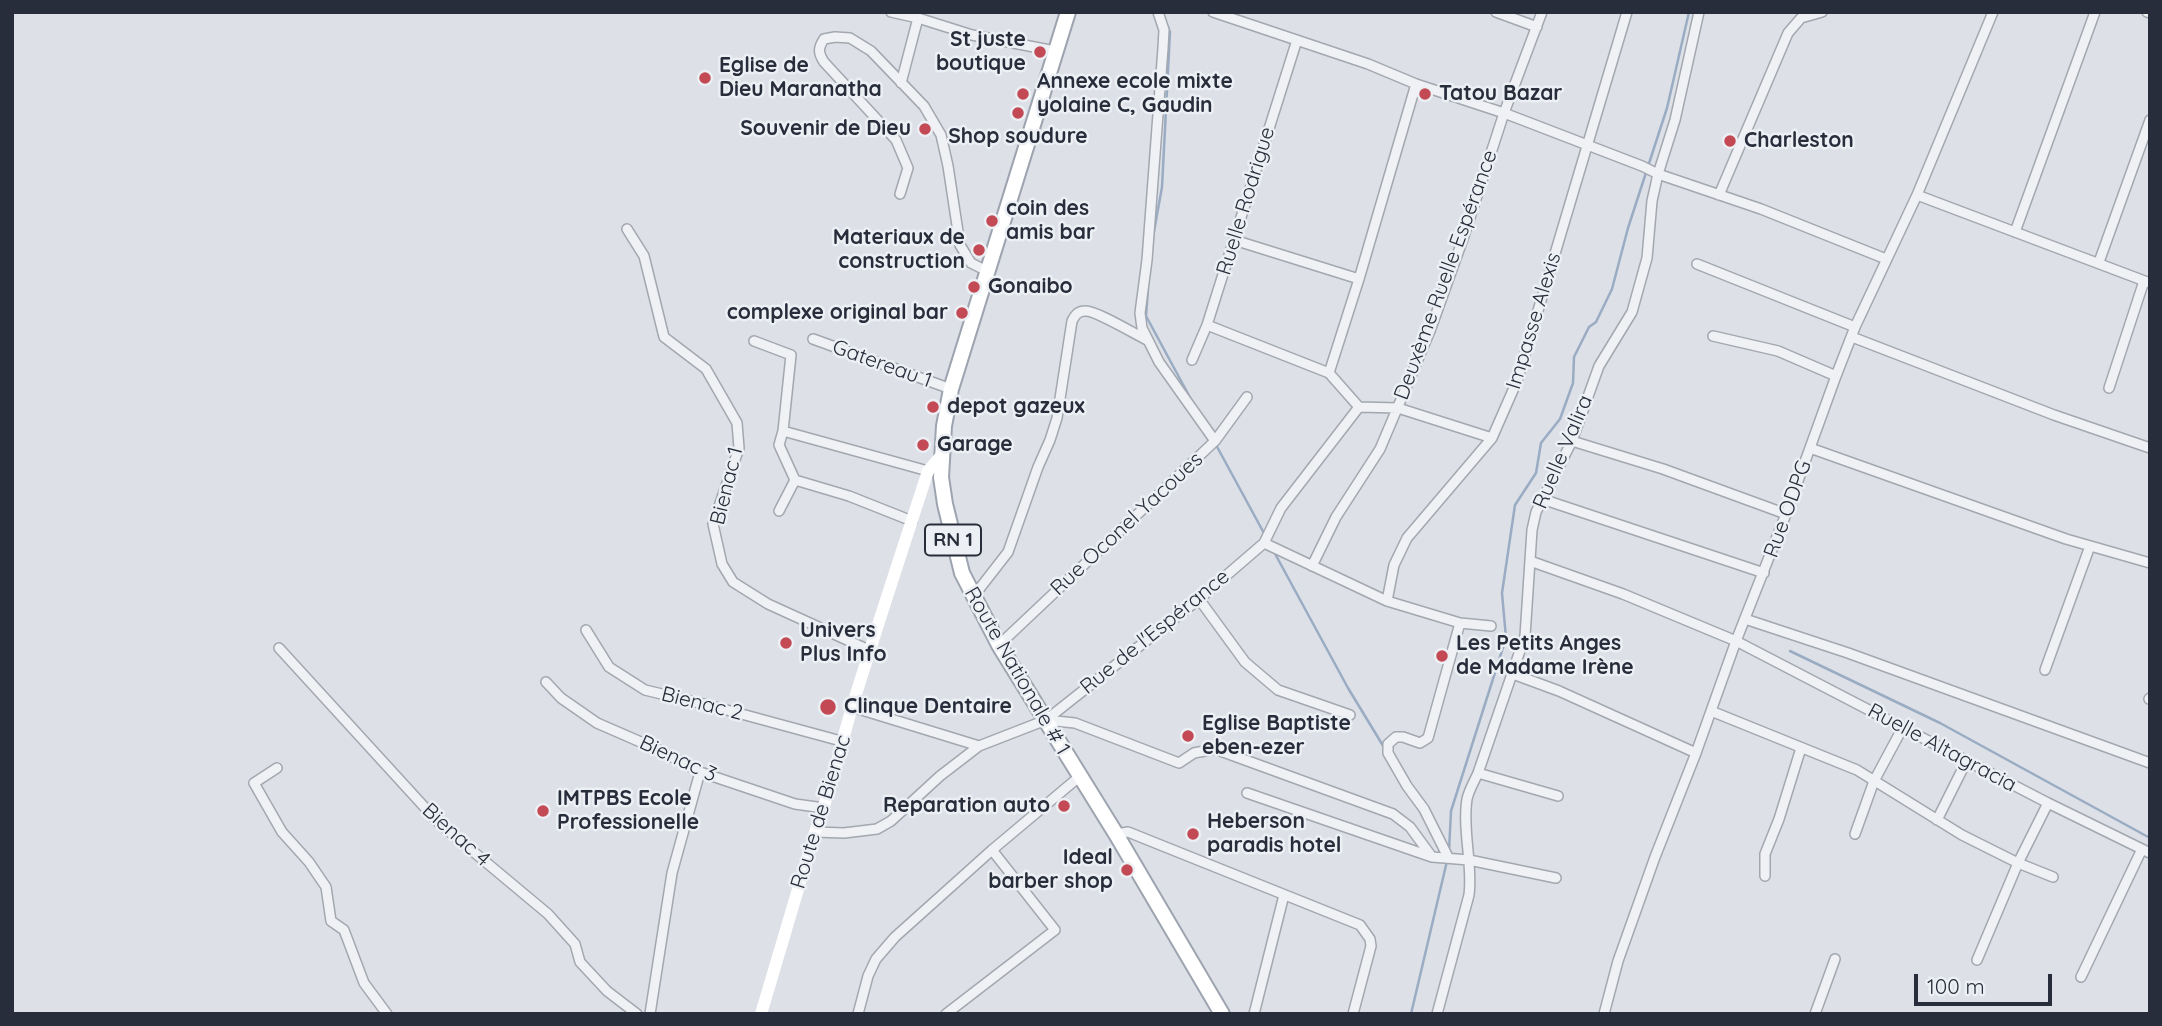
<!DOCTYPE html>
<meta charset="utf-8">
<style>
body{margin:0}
#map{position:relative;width:2162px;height:1026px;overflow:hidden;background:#dde0e6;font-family:Quicksand,sans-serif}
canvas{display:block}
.frame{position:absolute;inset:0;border:14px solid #282d3b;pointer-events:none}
.scale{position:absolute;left:1914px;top:974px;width:138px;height:32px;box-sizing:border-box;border:4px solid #282d3b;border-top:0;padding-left:9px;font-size:21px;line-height:24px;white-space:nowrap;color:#282d3b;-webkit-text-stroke:5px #eceff3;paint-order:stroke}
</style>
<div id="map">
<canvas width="2162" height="1026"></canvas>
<div class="frame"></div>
<div class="scale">100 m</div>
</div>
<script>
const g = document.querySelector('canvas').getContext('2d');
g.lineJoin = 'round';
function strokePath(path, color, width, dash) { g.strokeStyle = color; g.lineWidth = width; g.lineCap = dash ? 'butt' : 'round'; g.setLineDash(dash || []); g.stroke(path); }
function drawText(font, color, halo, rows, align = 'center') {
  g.font = font + ' Quicksand,sans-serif'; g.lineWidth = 5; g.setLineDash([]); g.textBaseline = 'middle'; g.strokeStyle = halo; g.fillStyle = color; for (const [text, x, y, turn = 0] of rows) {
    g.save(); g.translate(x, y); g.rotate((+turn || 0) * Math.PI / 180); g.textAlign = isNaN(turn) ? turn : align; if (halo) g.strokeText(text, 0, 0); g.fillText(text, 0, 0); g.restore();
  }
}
strokePath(new Path2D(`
 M1153 237 1162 187 1170 32 1167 25
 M1148 289 1146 316 1193 403
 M1215 443 1265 535
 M1273 550 1348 688 1385 749
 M1790 651 1940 723 2150 838
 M1449 851 1451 811 1506 638 1502 593 1515 505 1536 473 1541 443 1560 419 1573 383 1574 357 1589 327 1596 322 1612 289 1628 228 1667 108 1689 12
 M1411 1014 1447 861`), '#9aacc3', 2.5);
const street = new Path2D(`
 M891 12 918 18 972 35 1055 51
 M1158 12 1164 30 1163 48 1147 260 1140 313 1142 328 1159 362 1215 441
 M1213 12 1368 64 1416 84 1504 113 1642 166 1658 174 1675 120 1699 12
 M1496 12 1537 27
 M2147 12 2150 13
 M901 83 918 18
 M900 194 908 168 896 140 824 62C818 53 818 48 824 39L835 37 850 38 871 51 924 106 941 135 948 166 960 245 971 263 987 271
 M1719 195 1788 33 1801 18 1822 12
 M1917 195 2150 283
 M627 229 644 256 664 337 706 369 737 423 739 448 713 524 722 564 733 582 768 604 869 650
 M2015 232 2095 12
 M1234 240 1359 279
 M2099 262 2150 120
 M1697 264 1855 327
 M1207 325 1329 373 1359 407
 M1713 336 1778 351 1836 376
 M1852 337 2054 415 2150 448
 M813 339 951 389
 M754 341 791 355 783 431 779 445 795 480 779 511
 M1192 360 1207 325 1297 40
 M1329 373 1359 279 1416 84
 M2109 388 2144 281
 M783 431 928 471
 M1572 441 1663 469 1786 514
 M1810 448 2066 539 2150 563
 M795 480 849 496 912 521
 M1542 499 1764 573
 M1264 543 1387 601 1460 623 1491 626
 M1530 561 1623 594 1736 641 2048 803 2150 853
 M1312 566 1336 517 1380 449 1430 331 1464 236 1504 113 1542 12
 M973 597 1008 552 1038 467 1050 440 1057 418 1072 321C1075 315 1078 311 1085 311 1095 310 1135 334 1147 340
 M1199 599 1245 662 1278 690 1350 715
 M1387 601 1394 565 1407 538 1492 438 1517 381 1627 12
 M1745 619 1848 653 2150 763
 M586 630 609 667 645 690 712 706 841 741
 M999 645 1215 441 1247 397
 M279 648 439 823 548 914 575 944 580 962 607 991 637 1014
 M2045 670 2090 546
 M1513 674 1559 691 1696 753
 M546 682 561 698 597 723 659 750 700 772 795 804 824 808
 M2149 699 2150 698
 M852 707 979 746
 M1711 711 1857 770 1962 835 2018 863 2053 877
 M1046 720 1075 723 1179 763 1194 753 1215 749 1393 814 1410 827 1432 857
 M277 768 254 783 282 832 309 862 326 887 331 921 344 930 364 983 387 1014
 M1478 773 1558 796
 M1247 793 1432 857 1469 860 1556 878
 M1937 820 1967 760
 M815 832 844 833 877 829 891 821 940 776 979 746 1046 720 1199 599 1264 543 1281 508 1359 407 1398 408 1492 438
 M1116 834 1128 832 1360 925 1370 939 1371 946 1353 1014
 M1855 834 1874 781 1903 727
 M1448 857 1424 809 1407 786 1388 753V744L1396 737H1403L1420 743 1428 738 1460 623
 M1765 876V854L1779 819 1801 748
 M1977 960 2018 863 2048 803
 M2081 977 2142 849
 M650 1014 672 873 700 772
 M858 1014 868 976 876 959 895 937 992 850 1079 777
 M946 1014 1055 930 992 850
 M1254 1014 1284 895
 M1437 1014 1469 895C1473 864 1462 830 1467 799 1469 790 1474 782 1478 773L1525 636 1532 530 1536 512 1572 441 1599 366 1632 312 1647 258 1652 201 1658 174 1761 209 1886 259
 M1604 1014 1618 961 1655 857 1696 753 1736 641 1786 514 1836 376 1855 327 1917 195 1993 12
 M1815 1014 1835 959`);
const primary = new Path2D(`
 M1068 12 951 389 944 426 941 477 945 504 962 573 999 645 1116 834 1222 1014`);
strokePath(street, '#a3a7af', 12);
strokePath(primary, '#9da4b0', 18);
strokePath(street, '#eff1f4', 9);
strokePath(new Path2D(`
 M761 1014 815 832C831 791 840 747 853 704 877 626 903 548 928 471L942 455`), '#fff', 12);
strokePath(primary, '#fff', 14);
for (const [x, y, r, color] of [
 [1040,52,7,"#c34955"],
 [705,78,7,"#c34955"],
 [1023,94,7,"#c34955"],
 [1425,94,7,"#c34955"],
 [1018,113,7,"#c34955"],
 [925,129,7,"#c34955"],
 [1730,141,7,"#c34955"],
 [992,221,7,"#c34955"],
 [979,250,7,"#c34955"],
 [974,287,7,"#c34955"],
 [962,313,7,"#c34955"],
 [933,407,7,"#c34955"],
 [923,445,7,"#c34955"],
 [786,643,7,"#c34955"],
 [1442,656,7,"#c34955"],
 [828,707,9,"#c34955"],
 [1188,736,7,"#c34955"],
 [1064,806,7,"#c34955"],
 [543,811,7,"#c34955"],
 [1193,834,7,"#c34955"],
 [1127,870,7,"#c34955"]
]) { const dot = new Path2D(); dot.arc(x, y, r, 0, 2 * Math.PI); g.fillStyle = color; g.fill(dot); strokePath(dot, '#eceff3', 2.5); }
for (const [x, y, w] of [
 [953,540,56]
]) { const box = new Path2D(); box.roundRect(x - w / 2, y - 15.5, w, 31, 5); g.fillStyle = '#eceff3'; g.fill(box); strokePath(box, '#282d3b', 2); }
drawText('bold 19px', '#282d3b', null, [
 ["RN 1",953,540]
]);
drawText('bold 21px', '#282d3b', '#eceff3', [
 ["St juste",1026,40,"right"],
 ["boutique",1026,64,"right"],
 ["Eglise de",719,66],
 ["Dieu Maranatha",719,90],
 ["Annexe ecole mixte",1037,82],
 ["yolaine C, Gaudin",1037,106],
 ["Tatou Bazar",1439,94],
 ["Souvenir de Dieu",911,129,"right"],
 ["Shop soudure",1018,137,"center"],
 ["Charleston",1744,141],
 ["coin des",1006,209],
 ["amis bar",1006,233],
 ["Materiaux de",965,238,"right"],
 ["construction",965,262,"right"],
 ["Gonaibo",988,287],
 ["complexe original bar",948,313,"right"],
 ["depot gazeux",947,407],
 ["Garage",937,445],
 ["Univers",800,631],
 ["Plus Info",800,655],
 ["Les Petits Anges",1456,644],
 ["de Madame Irène",1456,668],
 ["Clinque Dentaire",844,707],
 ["Eglise Baptiste",1202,724],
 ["eben-ezer",1202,748],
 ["IMTPBS Ecole",557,799],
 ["Professionelle",557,823],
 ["Reparation auto",1050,806,"right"],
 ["Heberson",1207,822],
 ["paradis hotel",1207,846],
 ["Ideal",1113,858,"right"],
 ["barber shop",1113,882,"right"]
], 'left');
drawText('21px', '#282d3b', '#eceff3', [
 ["Ruelle Rodrigue",1246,201,-73],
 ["Deuxème Ruelle Espérance",1446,275,-70],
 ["Impasse Alexis",1534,321,-73],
 ["Gatereau 1",882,364,20],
 ["Ruelle Valira",1563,452,-67],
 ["Bienac 1",727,486,-76],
 ["Rue ODPG",1788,509,-70],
 ["Rue Oconel Yacoues",1127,524,-43],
 ["Rue de l'Espérance",1155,632,-39],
 ["Route Nationale # 1",1017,671,60],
 ["Bienac 2",702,704,14],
 ["Ruelle Altagracia",1942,748,28],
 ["Bienac 3",678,759,25],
 ["Route de Bienac",821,812,-73],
 ["Bienac 4",456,835,42]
]);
</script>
